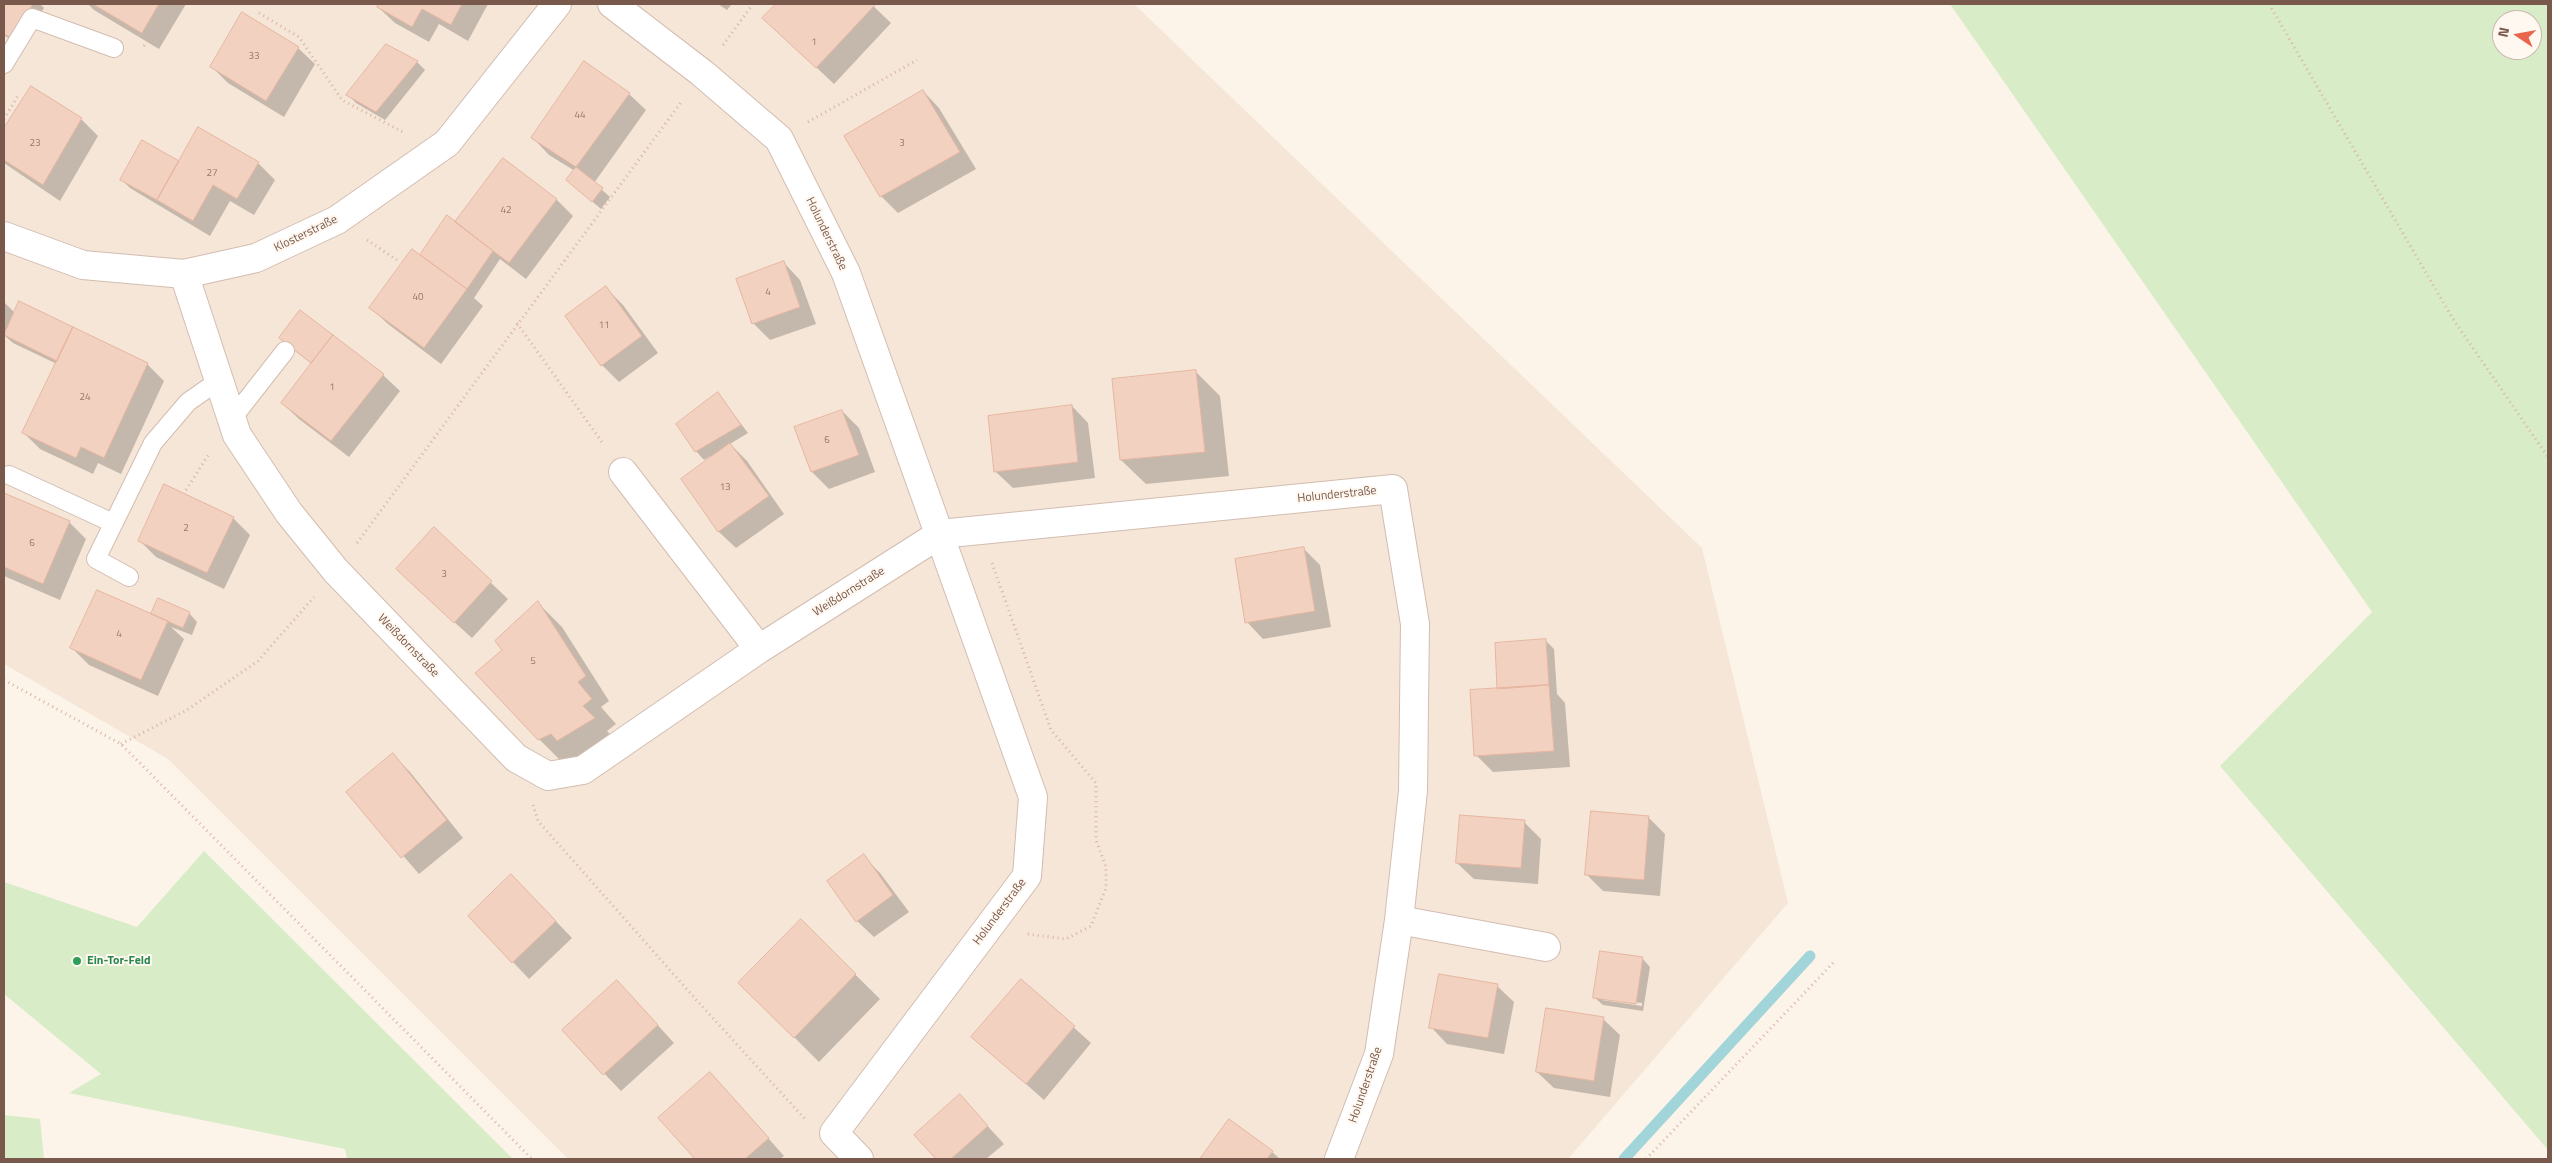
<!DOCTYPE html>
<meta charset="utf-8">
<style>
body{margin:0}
#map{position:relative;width:2552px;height:1163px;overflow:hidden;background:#fdf4e9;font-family:"Titillium Web",sans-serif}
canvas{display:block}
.frame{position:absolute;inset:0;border:5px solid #79594b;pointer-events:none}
.north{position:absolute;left:2492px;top:10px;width:50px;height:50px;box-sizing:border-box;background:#fff8f1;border:1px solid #c9b8af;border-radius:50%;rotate:282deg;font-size:14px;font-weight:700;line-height:20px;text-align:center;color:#79594b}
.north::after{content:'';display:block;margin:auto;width:18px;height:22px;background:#e9654c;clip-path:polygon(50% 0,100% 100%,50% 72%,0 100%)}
</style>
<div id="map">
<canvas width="2552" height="1163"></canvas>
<div class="frame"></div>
<div class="north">N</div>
</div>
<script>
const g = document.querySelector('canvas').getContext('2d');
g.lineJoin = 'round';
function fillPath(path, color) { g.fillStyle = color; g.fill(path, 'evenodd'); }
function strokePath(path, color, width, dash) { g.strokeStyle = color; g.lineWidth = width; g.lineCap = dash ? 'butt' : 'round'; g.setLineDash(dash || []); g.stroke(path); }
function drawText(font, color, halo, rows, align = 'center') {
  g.font = font + ' "Titillium Web",sans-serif'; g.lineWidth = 4; g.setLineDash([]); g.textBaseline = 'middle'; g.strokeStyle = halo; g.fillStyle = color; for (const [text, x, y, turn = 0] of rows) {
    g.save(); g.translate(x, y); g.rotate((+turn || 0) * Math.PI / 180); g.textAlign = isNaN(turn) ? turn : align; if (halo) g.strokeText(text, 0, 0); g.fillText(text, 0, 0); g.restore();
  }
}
fillPath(new Path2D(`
 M4 4H1134L1702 548 1788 903 1568 1159H568L168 759 4 664Z`), '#f5e6d7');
fillPath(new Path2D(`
 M1950 4H2548V1150L2220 766 2372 612ZM2502 20H2532V50H2502Z
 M204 851 513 1159H347L345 1149 69 1093 101 1074 4 994V882L137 927Z
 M4 1115 40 1119 44 1159H4Z`), '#d8ecc7');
fillPath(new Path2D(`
 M4 4H40L44 8 20 46 4 35Z
 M88 4H186L159 49 94 10Z
 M380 4H488L468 41 439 24 429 42 395 23 378 7Z
 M718 4H732L727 10Z
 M778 4H871L891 23 834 84 764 18Z
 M387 45 417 62 425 70 385 120 356 103 348 95Z
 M298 48 315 64 284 117 228 83 211 66Z
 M31 88 81 119 98 136 60 201 4 163V130Z
 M923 91 939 108 976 169 898 213 881 196Z
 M629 94 646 110 594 183 610 197 601 209 567 180 575 171 549 155 533 138Z
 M258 163 275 180 254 215 230 201 210 236 130 188 121 179Z
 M557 200 573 216 526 279 500 259 474 298 483 306 441 364 388 324 371 308 425 260 456 223Z
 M784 263 800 280 816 324 770 340 753 323Z
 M606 288 623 305 658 353 619 382 602 365 567 316Z
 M4 302 15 313 147 364 164 381 121 474 98 463 93 474 40 449 24 433 57 364 13 343 4 335Z
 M301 312 383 375 400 391 349 457 299 419 282 403 312 364 289 346Z
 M1195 371 1220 396 1229 476 1146 484 1121 460Z
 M718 394 748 433 730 444 747 461 784 514 736 548 719 532 683 480 719 453 718 452 704 460 696 451Z
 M1072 406 1088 423 1095 478 1013 488 996 472Z
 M842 411 859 428 875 472 829 489 812 472 796 428Z
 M4 494 69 522 86 539 60 600 4 576Z
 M233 518 250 535 224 589 156 557 139 540Z
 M434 529 508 599 472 638 414 586Z
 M1303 548 1320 565 1331 627 1263 639 1247 622Z
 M538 603 562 627 609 701 601 707 616 724 607 731 618 743 564 764 539 739 504 651Z
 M189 613 197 622 192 635 171 627 184 639 158 696 89 665 72 648 152 615Z
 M1546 641 1554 649 1557 694 1565 703 1570 767 1493 772 1476 755 1499 690Z
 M393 755 410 772 463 838 419 874 348 792Z
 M1648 817 1665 834 1660 896 1603 891 1586 874Z
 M1524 822 1541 839 1538 884 1474 879 1457 863Z
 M863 856 880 873 909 912 874 937 857 921Z
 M528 892 572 938 529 979 513 962Z
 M801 921 880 999 819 1062 740 983Z
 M1642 958 1650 967 1643 1011 1603 1005 1594 997ZM1602 998 1642 1003V1006L1602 1000Z
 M1021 980 1091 1043 1044 1100 973 1037Z
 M1497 986 1514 1002 1504 1054 1447 1044 1431 1027Z
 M633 998 674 1043 621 1091 563 1030Z
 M1603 1019 1620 1035 1610 1097 1554 1088 1537 1072Z
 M710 1073 784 1156 780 1159H696L660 1118Z
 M960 1096 1004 1144 986 1159H937L916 1135Z
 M1229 1121 1272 1152 1280 1159H1202Z`), '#0003');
strokePath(new Path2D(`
 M1624 1159 1810 956`), '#a2d5da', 11);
const building = new Path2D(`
 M4 4H33L11 38 4 34Z
 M93 4H159L142 33Z
 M378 4H462L451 25 422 9 412 27 377 7Z
 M776 4H873L875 5 816 68 762 18Z
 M242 12 299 47 266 101 210 67Z
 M386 44 418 61 376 112 346 95Z
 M584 61 630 93 576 167 531 138Z
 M31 86 82 118 43 185 4 160V128Z
 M923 90 960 152 880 197 844 136Z
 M198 127 259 162 237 199 213 185 193 221 157 200Z
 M142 140 179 161 157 200 120 180Z
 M503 158 557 199 509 263 455 222Z
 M576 167 603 188 592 202 566 180Z
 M447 215 493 251 467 289 420 255Z
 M412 249 467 289 424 348 369 308Z
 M784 261 800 307 752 324 736 279Z
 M606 286 642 336 601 366 565 316Z
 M19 301 73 327 57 361 4 335Z
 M300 310 333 335 311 363 279 338Z
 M73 327 148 363 104 458 81 447 76 458 22 433Z
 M333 335 384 374 331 441 281 403Z
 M1196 370 1205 452 1120 460 1112 379Z
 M718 392 741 425 695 452 676 424Z
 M1072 405 1078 462 994 472 988 416Z
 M842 410 859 455 811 472 794 427Z
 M730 443 769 496 718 532 681 479Z
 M164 484 234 517 207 573 138 541Z
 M4 493 70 521 43 584 4 567Z
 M434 527 492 581 454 623 396 569Z
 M1304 547 1315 611 1245 623 1235 559Z
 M97 590 168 621 141 680 70 648Z
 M158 598 190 612 183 628 151 614Z
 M538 601 586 676 578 682 592 699 583 706 595 718 557 741 551 734 538 740 475 673 502 650 495 641Z
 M1546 639 1549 685 1497 689 1495 643Z
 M1549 685 1554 751 1474 756 1470 690Z
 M393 753 447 820 401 858 346 792Z
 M1591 811 1649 816 1644 880 1585 875Z
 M1460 815 1525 820 1521 868 1456 863Z
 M864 854 893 895 856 922 827 881Z
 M511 874 556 921 512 963 468 916Z
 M801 919 856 974 794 1038 738 983Z
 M1600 951 1643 957 1636 1004 1593 998Z
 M1439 974 1498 984 1488 1038 1429 1028Z
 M1021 979 1075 1026 1026 1084 971 1037Z
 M617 980 658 1025 603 1075 562 1030Z
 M1546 1008 1604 1017 1594 1081 1536 1072Z
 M710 1072 769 1138 745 1159H695L658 1118Z
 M960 1094 988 1126 951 1159H936L914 1135Z
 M1229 1119 1273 1151 1267 1159H1200Z`);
fillPath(building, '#f3d1c0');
strokePath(building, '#e7b6a0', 1);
const lane = new Path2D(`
 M4 64 32 18 114 48
 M231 420 285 351
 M9 475 113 523
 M129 577 96 559 153 443 188 402 218 381`);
const street = new Path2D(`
 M612 4 702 73 779 139 846 273 1033 797 1027 876 834 1133 859 1159
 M4 236 83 265 184 274 256 258 337 220 447 143 557 4
 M184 274 237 435 289 513 336 571 516 758 548 776 583 770 759 649 940 534 1393 489 1415 624 1413 791 1399 920 1379 1054 1339 1159
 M623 472 759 649
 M1399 920 1546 947`);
strokePath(lane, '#d3bdb1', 20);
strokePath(street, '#d3bdb1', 30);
strokePath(new Path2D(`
 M2269 4 2453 319 2548 457
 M259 13 299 37 342 100 403 132
 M723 45 753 4
 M144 46 171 4
 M4 119 19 94
 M808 122 917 60
 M367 240 397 260
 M517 323 604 445
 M186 490 209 454
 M357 543 682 101
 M992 563 1051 730 1096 783V840L1106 867V888L1091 926 1066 939 1027 934
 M4 680 121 744 532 1159
 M121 744 187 710 258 661 314 597
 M533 805 538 821 700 1004 805 1119
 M1646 1159 1834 962`), '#d9b4a2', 3, [1, 4]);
strokePath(lane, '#fff', 18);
strokePath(street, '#fff', 28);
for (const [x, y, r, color] of [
 [77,961,5,"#2e9e5b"]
]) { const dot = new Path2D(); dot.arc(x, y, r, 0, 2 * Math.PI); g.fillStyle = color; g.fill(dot); strokePath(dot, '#fff8f1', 2); }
drawText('10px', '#987768', null, [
 ["1",814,43],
 ["33",254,57],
 ["44",580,116],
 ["23",35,144],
 ["3",902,144],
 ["27",212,174],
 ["42",506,211],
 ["4",768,293],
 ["40",418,298],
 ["11",604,326],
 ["1",332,388],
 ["24",85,398],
 ["6",827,441],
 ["13",725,488],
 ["2",186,529],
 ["6",32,544],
 ["3",444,575],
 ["4",119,635],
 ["5",533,662]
]);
drawText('12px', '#79594b', '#fff8f1', [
 ["Klosterstraße",306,234,-26],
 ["Holunderstraße",826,234,64],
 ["Holunderstraße",1337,495,-6],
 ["Weißdornstraße",849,592,-32],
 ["Weißdornstraße",408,646,46],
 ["Holunderstraße",1000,912,-53],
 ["Holunderstraße",1366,1085,-71]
]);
drawText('bold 12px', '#27864d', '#fff8f1', [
 ["Ein-Tor-Feld",87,961]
], 'left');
</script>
